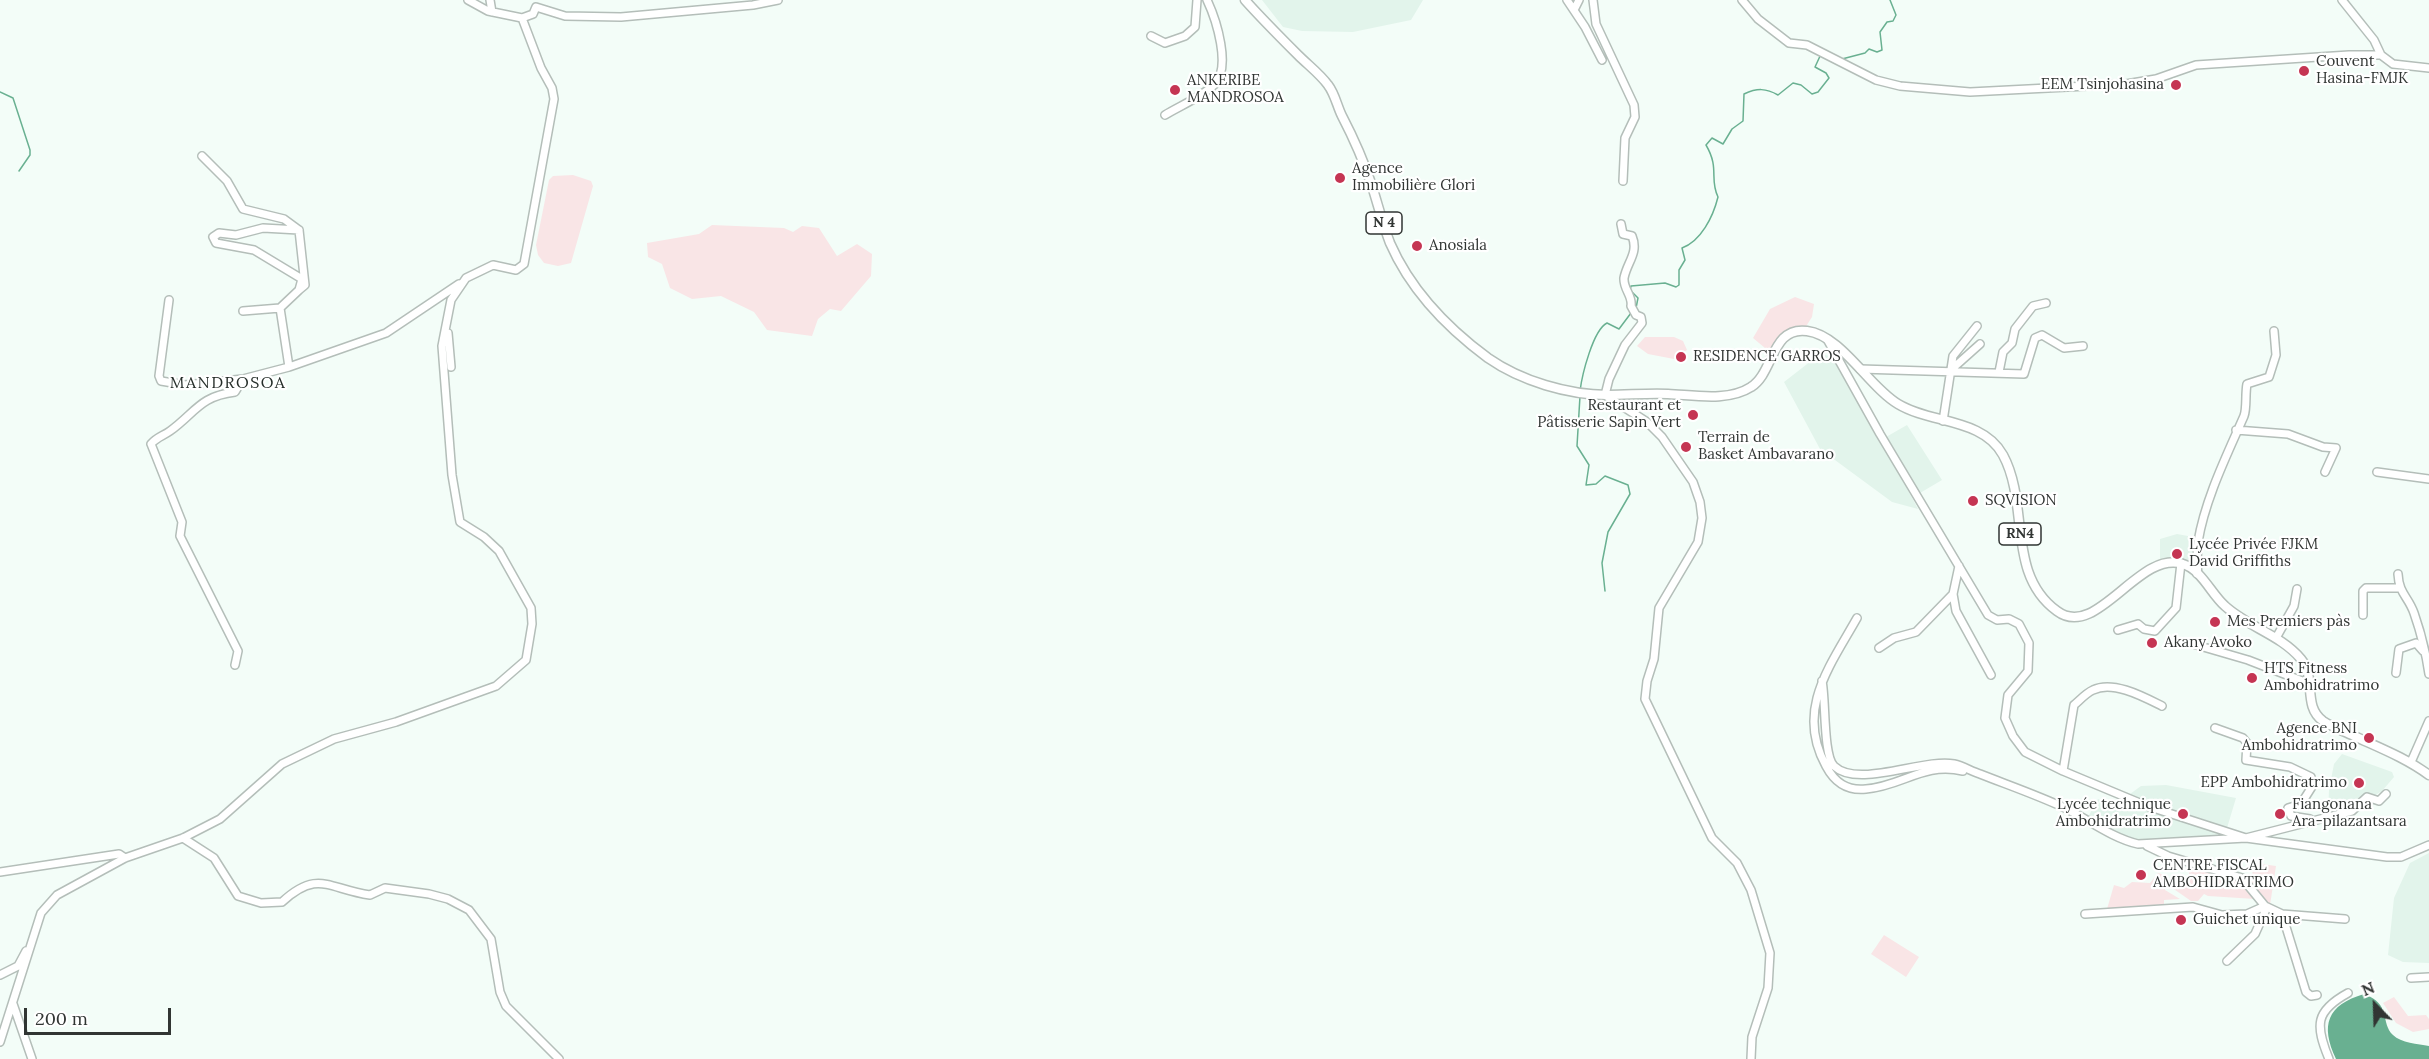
<!DOCTYPE html>
<meta charset="utf-8">
<style>
body{margin:0}
#map{position:relative;width:2429px;height:1059px;overflow:hidden;background:#f3fdf8;font-family:Lora,serif}
canvas{display:block}
.north{position:absolute;left:2345px;top:975px;width:60px;height:60px;-webkit-text-stroke:4px #fff;paint-order:stroke;rotate:337deg;font-size:16px;font-weight:700;line-height:24px;text-align:center;color:#313533}
.north::after{content:'';display:block;margin:auto;width:21px;height:27px;background:#313533;clip-path:polygon(50% 0,100% 100%,50% 72%,0 100%)}
.scale{position:absolute;left:24px;top:1008px;width:147px;height:27px;box-sizing:border-box;border:3px solid #313533;border-top:0;padding-left:8px;font-size:18px;line-height:21px;white-space:nowrap;color:#313533;-webkit-text-stroke:4px #fff;paint-order:stroke}
</style>
<div id="map">
<canvas width="2429" height="1059"></canvas>
<div class="north">N</div>
<div class="scale">200 m</div>
</div>
<script>
const g = document.querySelector('canvas').getContext('2d');
g.lineJoin = 'round';
function fillPath(path, color) { g.fillStyle = color; g.fill(path, 'evenodd'); }
function strokePath(path, color, width, dash) { g.strokeStyle = color; g.lineWidth = width; g.lineCap = dash ? 'butt' : 'round'; g.setLineDash(dash || []); g.stroke(path); }
function drawText(font, color, halo, rows, align = 'center') {
  g.font = font + ' Lora,serif'; g.lineWidth = 4.5; g.setLineDash([]); g.textBaseline = 'middle'; g.strokeStyle = halo; g.fillStyle = color; for (const [text, x, y, turn = 0] of rows) {
    g.save(); g.translate(x, y); g.rotate((+turn || 0) * Math.PI / 180); g.textAlign = isNaN(turn) ? turn : align; if (halo) g.strokeText(text, 0, 0); g.fillText(text, 0, 0); g.restore();
  }
}
fillPath(new Path2D(`
 M1262 0H1423L1411 20 1353 32 1302 31 1283 27Z
 M1820 354 1838 358 1918 509 1892 502 1820 449 1784 382Z
 M1907 425 1942 480 1920 493 1886 437Z
 M2177 534 2188 536 2194 547 2197 568 2160 562V539Z
 M2342 754 2392 772 2394 777 2382 791 2358 806 2328 814 2329 790 2334 764Z
 M2166 785 2236 798 2224 838 2149 842 2125 839 2087 819 2098 799 2124 809 2130 794 2141 786Z
 M2429 853V963L2403 962 2388 955 2394 898 2410 863Z`), '#e2f4eb');
fillPath(new Path2D(`
 M573 175 591 181 593 186 571 263 558 266 544 263 538 255 536 245 549 180 553 176Z
 M712 225 784 228 793 232 802 226 819 228 837 256 857 244 872 254 871 276 841 311 830 309 818 319 812 336 767 330 754 312 721 296 692 299 670 288 662 264 648 257 647 243 699 234Z
 M1795 297 1814 304 1812 317 1803 331 1795 332 1771 353 1753 338 1770 309Z
 M1645 337H1674L1683 341 1687 350 1674 359 1648 354 1637 346Z
 M2254 863 2276 866 2270 905 2265 902 2251 882Z
 M2190 864C2215 872 2241 875 2255 899L2208 896 2204 894 2198 901H2191L2168 885 2170 882 2188 883Z
 M2158 873 2168 876 2165 890 2180 899 2164 900V907L2107 909 2114 885 2124 888 2132 882 2150 883Z
 M1884 935 1919 957 1906 977 1871 954Z
 M2394 997 2408 1016 2426 1015 2429 1019V1029L2413 1032 2396 1023 2383 1003Z`), '#f9e5e6');
fillPath(new Path2D(`
 M2364 994C2392 1004 2380 1023 2393 1035 2401 1043 2418 1044 2429 1046V1059H2336C2320 1025 2327 1005 2364 994Z`), '#69b091');
strokePath(new Path2D(`
 M1842 59 1865 53 1869 49 1877 52 1882 50 1880 32 1887 22 1893 21 1896 15 1890 0
 M0 92 13 98 30 150V155L19 171
 M1636 308 1638 298 1630 290 1631 286 1665 283 1676 287 1679 285V270L1685 260 1682 248C1701 241 1713 217 1718 197 1709 178 1720 169 1706 145L1712 138 1723 144 1732 129 1743 121 1744 94C1757 88 1766 88 1778 95L1793 83 1801 85 1812 94 1818 92 1829 78 1826 73 1815 67 1821 54
 M1580 391C1582 375 1593 330 1607 323L1619 329 1631 313
 M1580 396 1577 446 1589 465 1586 485 1596 484 1605 476 1628 485 1630 494 1608 532 1602 563 1605 591`), '#69b091', 1.5);
const minor = new Path2D(`
 M490 0 492 12
 M1567 0 1585 27 1602 60
 M1593 0 1596 24 1634 105 1635 117 1625 138 1623 181
 M1742 0 1758 19 1789 43 1807 45 1876 80 1900 86 1970 92 2126 84 2156 79 2196 65 2349 55H2381L2393 64 2429 68
 M2342 0 2374 40 2381 55
 M1575 8 1579 0
 M522 18 533 14 536 7 565 16 621 17 753 5 778 0
 M1151 36 1165 43 1185 36 1195 27 1197 0
 M1165 115C1180 106 1201 97 1214 85 1232 68 1216 19 1207 0
 M202 156 227 181 243 209 284 219 299 230 263 228 236 235 219 233 213 237 216 243 254 250 302 279 299 290 280 308 289 367
 M1621 224 1623 234 1632 236C1639 253 1627 262 1624 278 1623 289 1633 296 1631 306L1636 315 1641 317 1642 323 1625 345 1609 379 1605 395 1647 422 1662 437 1693 482 1700 502 1702 518 1698 542 1659 608 1654 659 1647 681 1645 699 1712 838 1737 863 1751 890 1770 953 1768 988 1752 1037 1751 1059
 M299 230 305 285 299 290
 M169 300 159 376 161 381 185 385 243 379 289 367 386 333 459 284
 M243 311 280 308
 M448 333 451 367
 M1827 339 1880 434 1988 615 1997 620 2009 619 2019 624 2029 643 2028 671 2008 695 2005 718 2013 736 2025 752 2063 771 2147 806 2246 838 2387 857H2401L2429 845
 M1860 369 2024 374 2035 338 2042 335 2064 348 2083 346
 M1952 369 1980 344
 M1999 372 2003 352 2012 343 2015 329 2033 306 2046 303
 M1943 421 1953 356 1977 326
 M2236 430 2288 434 2323 447 2336 448 2325 472
 M2377 472 2429 479
 M1959 566 1953 594 1956 611 1991 675
 M2197 574C2199 563 2196 553 2198 542 2205 499 2227 455 2244 416 2247 408 2245 394 2247 384L2269 377 2276 355 2274 331
 M2398 574C2399 594 2408 596 2414 613 2421 633 2426 653 2429 674
 M2363 615V591L2366 588H2399
 M1857 618C1830 666 1795 710 1826 766 1835 783 1847 791 1866 789 1903 786 1923 762 1963 771
 M2118 630 2138 624 2144 629 2155 631 2176 608 2181 563
 M2276 638 2294 606 2297 589
 M2193 644 2248 660 2310 684
 M1879 648 1894 638 1916 632 1953 594
 M235 665 238 651 180 536 182 522 151 444C157 437 163 436 170 431 195 413 200 396 235 392L243 379
 M2396 673 2399 649 2416 643 2423 651
 M1822 681C1826 700 1823 755 1834 766 1858 789 1923 758 1954 764 1963 766 1971 771 1980 774 2008 785 2037 795 2065 808 2089 820 2112 838 2138 844L2246 838 2352 811 2367 797 2379 801 2386 794
 M2215 728 2243 738 2247 743 2246 760 2290 767 2311 777 2313 785 2301 804 2288 808 2291 816 2310 819
 M2411 762 2429 721
 M2063 771 2074 705C2079 701 2086 693 2093 690 2113 680 2144 697 2162 706
 M183 838 214 858 238 896 261 903 282 902C318 869 328 889 370 895L385 888 429 894 448 899 469 910 491 939 500 992 506 1006 559 1059
 M2147 846 2168 856 2242 878 2265 906 2282 914 2345 919
 M0 872 119 854 125 858
 M2085 914 2193 907 2222 915 2247 914 2265 906
 M2282 914 2306 992 2311 996 2317 995
 M2227 961 2255 934 2267 907
 M0 975 18 966 26 951
 M2411 978 2429 977
 M13 1004 32 1059
 M0 1042 41 913 57 895 125 858 183 838 220 819 282 764 334 739 396 722 496 686 526 660 532 624 531 608 499 551 484 537 460 522 452 475 442 346 451 300 466 278 493 265 516 270 524 264 554 99 552 88 541 68 522 18 488 11 468 0
 M2329 1059C2315 1025 2315 1011 2348 993`);
const major = new Path2D(`
 M1245 0C1262 19 1280 37 1298 55 1308 65 1320 74 1328 85 1335 94 1337 106 1342 116 1354 139 1364 162 1372 186 1378 205 1383 225 1390 243 1411 291 1446 327 1488 358 1521 381 1568 395 1608 395 1628 395 1648 393 1668 394 1693 395 1728 402 1751 387 1774 373 1771 326 1807 331 1841 335 1869 387 1898 404 1931 424 1983 418 2003 455 2030 505 2006 574 2057 611 2097 641 2139 549 2183 564 2202 570 2211 594 2225 606 2248 627 2281 635 2301 659 2317 678 2302 706 2323 721 2332 727 2344 731 2354 736 2380 748 2406 758 2429 775`);
strokePath(minor, '#b4beb9', 10);
strokePath(major, '#b4beb9', 11);
strokePath(minor, '#fff', 7);
strokePath(major, '#fff', 8);
for (const [x, y, r, color] of [
 [2304,71,6,"#c53553"],
 [2176,85,6,"#c53553"],
 [1175,90,6,"#c53553"],
 [1340,178,6,"#c53553"],
 [1417,246,6,"#c53553"],
 [1681,357,6,"#c53553"],
 [1693,415,6,"#c53553"],
 [1686,447,6,"#c53553"],
 [1973,501,6,"#c53553"],
 [2177,554,6,"#c53553"],
 [2215,622,6,"#c53553"],
 [2152,643,6,"#c53553"],
 [2252,678,6,"#c53553"],
 [2369,738,6,"#c53553"],
 [2359,783,6,"#c53553"],
 [2183,814,6,"#c53553"],
 [2280,814,6,"#c53553"],
 [2141,875,6,"#c53553"],
 [2181,920,6,"#c53553"]
]) { const dot = new Path2D(); dot.arc(x, y, r, 0, 2 * Math.PI); g.fillStyle = color; g.fill(dot); strokePath(dot, '#fff', 2); }
for (const [x, y, w] of [
 [1384,223,36],
 [2020,534,42]
]) { const box = new Path2D(); box.roundRect(x - w / 2, y - 11, w, 22, 4.5); g.fillStyle = '#fff'; g.fill(box); strokePath(box, '#313533', 1.5); }
drawText('bold 14px', '#313533', null, [
 ["N 4",1384,223],
 ["RN4",2020,534]
]);
drawText('15px', '#313533', '#fff', [
 ["Couvent",2316,62],
 ["Hasina-FMJK",2316,79],
 ["ANKERIBE",1187,81],
 ["MANDROSOA",1187,98],
 ["EEM Tsinjohasina",2164,85,"right"],
 ["Agence",1352,169],
 ["Immobilière Glori",1352,186],
 ["Anosiala",1429,246],
 ["RESIDENCE GARROS",1693,357],
 ["Restaurant et",1681,406,"right"],
 ["Pâtisserie Sapin Vert",1681,423,"right"],
 ["Terrain de",1698,438],
 ["Basket Ambavarano",1698,455],
 ["SQVISION",1985,501],
 ["Lycée Privée FJKM",2189,545],
 ["David Griffiths",2189,562],
 ["Mes Premiers pàs",2227,622],
 ["Akany Avoko",2164,643],
 ["HTS Fitness",2264,669],
 ["Ambohidratrimo",2264,686],
 ["Agence BNI",2357,729,"right"],
 ["Ambohidratrimo",2357,746,"right"],
 ["EPP Ambohidratrimo",2347,783,"right"],
 ["Lycée technique",2171,805,"right"],
 ["Ambohidratrimo",2171,822,"right"],
 ["Fiangonana",2292,805],
 ["Ara-pilazantsara",2292,822],
 ["CENTRE FISCAL",2153,866],
 ["AMBOHIDRATRIMO",2153,883],
 ["Guichet unique",2193,920]
], 'left');
g.letterSpacing = '1.5px';
drawText('16px', '#262e2a', '#fff', [
 ["MANDROSOA",228,383]
]);
g.letterSpacing = '0px';
</script>
